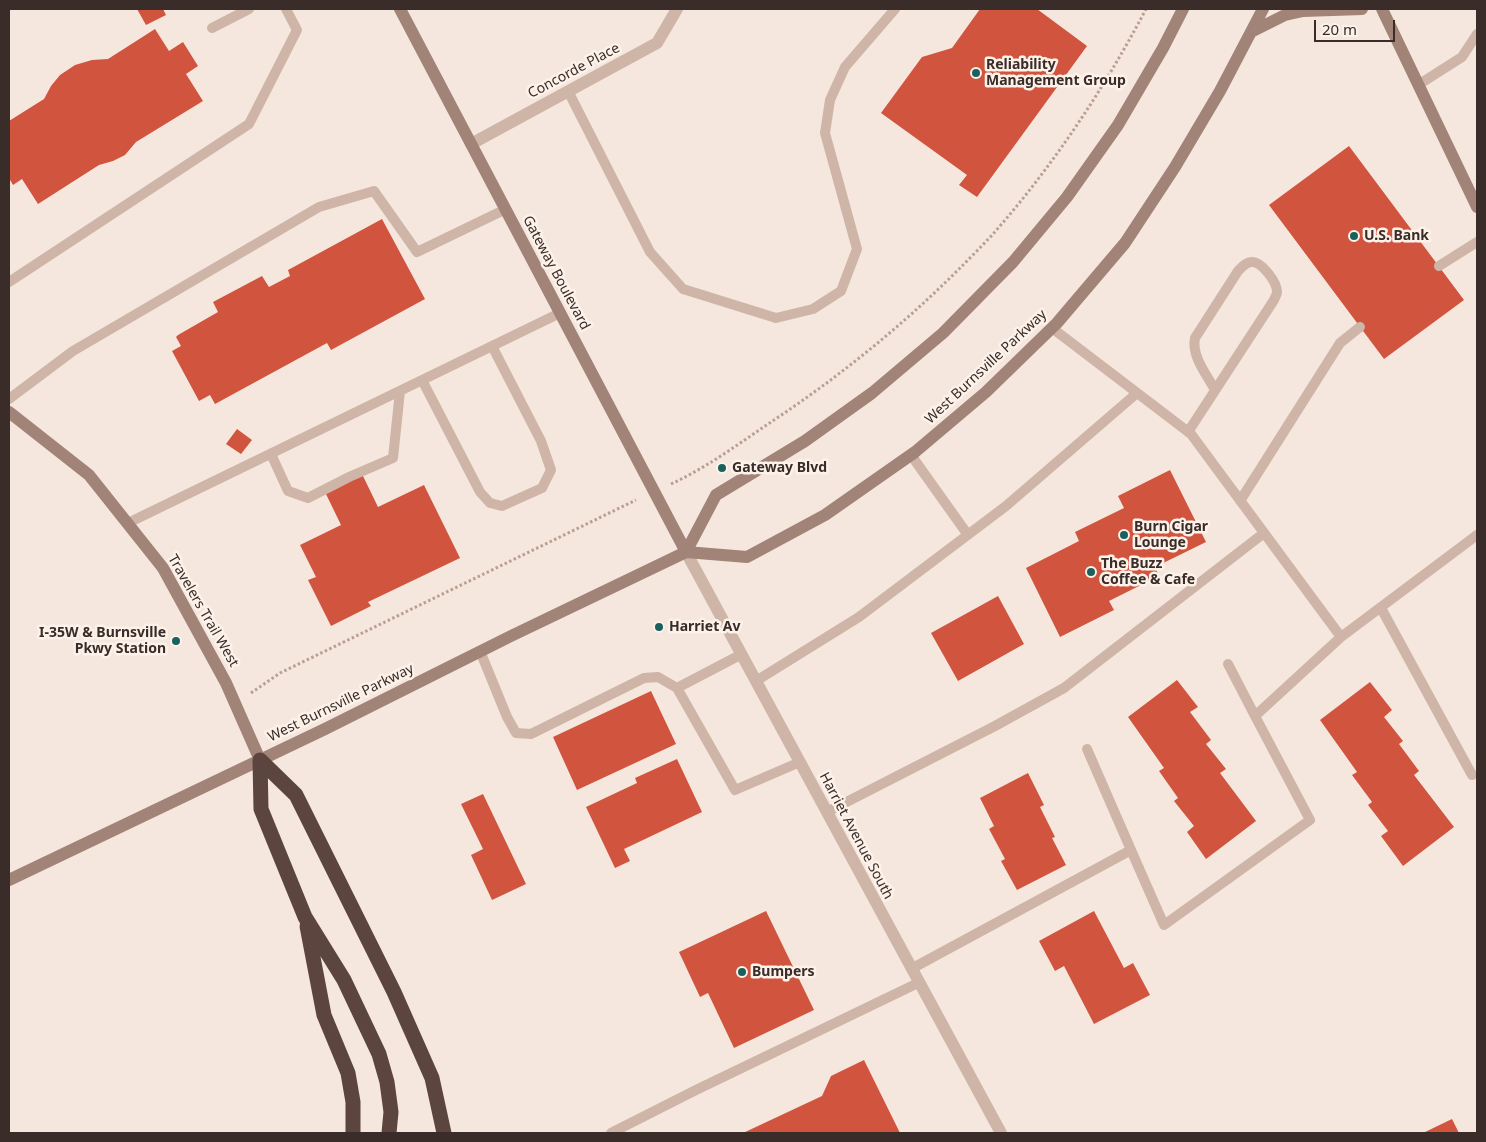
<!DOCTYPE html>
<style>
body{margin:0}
#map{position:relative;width:1486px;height:1142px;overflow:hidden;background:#f5e7dd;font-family:"Noto Sans",sans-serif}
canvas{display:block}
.frame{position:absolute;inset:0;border:10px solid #3a2c28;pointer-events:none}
.scale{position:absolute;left:1314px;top:20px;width:81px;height:22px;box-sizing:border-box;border:2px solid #3a2c28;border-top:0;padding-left:6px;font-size:15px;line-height:18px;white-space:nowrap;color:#3a2c28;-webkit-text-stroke:4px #fcf2ea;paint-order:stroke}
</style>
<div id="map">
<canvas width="1486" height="1142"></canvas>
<div class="frame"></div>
<div class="scale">20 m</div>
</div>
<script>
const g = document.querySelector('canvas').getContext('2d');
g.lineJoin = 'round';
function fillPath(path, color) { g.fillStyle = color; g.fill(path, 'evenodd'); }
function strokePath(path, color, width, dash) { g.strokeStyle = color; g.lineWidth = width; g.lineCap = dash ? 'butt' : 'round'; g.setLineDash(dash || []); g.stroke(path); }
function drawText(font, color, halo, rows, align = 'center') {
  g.font = font + ' "Noto Sans",sans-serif'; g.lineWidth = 5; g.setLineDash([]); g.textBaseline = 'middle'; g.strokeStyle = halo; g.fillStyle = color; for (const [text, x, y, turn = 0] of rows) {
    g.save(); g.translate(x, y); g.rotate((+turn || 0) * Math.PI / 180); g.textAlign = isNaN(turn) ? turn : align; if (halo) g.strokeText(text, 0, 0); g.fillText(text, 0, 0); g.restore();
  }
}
fillPath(new Path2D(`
 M137 9H163L166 15 146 25Z
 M980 9H1037L1087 46 977 197 959 185 967 175 881 113 922 57 952 48Z
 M155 29 169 51 183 42 198 66 186 74 203 101 136 142 125 155 113 161 99 165 38 204 22 179 13 185 9 178V121L44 99 51 86 60 75 75 65 92 60 108 59Z
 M1349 146 1464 300 1384 359 1269 205Z
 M382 219 425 299 331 350 327 343 215 404 210 395 199 401 172 351 181 346 176 337 178 335 218 312 213 302 262 276 269 287 290 276 288 270Z
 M237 429 252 440 241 454 226 444Z
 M1170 470 1206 542 1155 567 1159 576 1109 601 1114 610 1060 637 1026 568 1079 541 1075 532 1124 508 1118 496Z
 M362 474 378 507 424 485 460 558 368 602 371 606 331 626 308 580 316 577 300 545 341 525 325 492Z
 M998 596 1024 644 958 681 931 633Z
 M1177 680 1198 707 1190 712 1211 740 1206 744 1226 769 1220 773 1256 821 1206 859 1187 832 1194 826 1174 801 1178 798 1159 771 1164 768 1128 717Z
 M1370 682 1392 710 1384 717 1403 741 1399 744 1419 771 1414 775 1454 827 1403 866 1381 836 1388 831 1368 805 1372 802 1352 775 1357 772 1320 720Z
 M651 691 676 744 577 790 553 737Z
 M677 759 702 812 624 849 630 861 615 868 586 807 637 783 635 778Z
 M1028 773 1044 805 1040 807 1055 837 1052 838 1066 865 1017 890 1001 861 1005 859 989 829 994 826 980 798Z
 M483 794 526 884 492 900 471 855 483 849 461 804Z
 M766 911 814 1010 734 1048 708 993 700 997 679 952Z
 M1094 911 1124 968 1133 963 1150 995 1094 1024 1064 966 1055 971 1039 941Z
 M864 1060 900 1133H743L822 1096 831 1076Z
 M1452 1119 1459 1133H1423Z`), '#d1543f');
strokePath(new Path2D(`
 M671 484C708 467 741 442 774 420 840 376 902 326 959 269 970 258 982 246 993 234 1053 166 1104 89 1146 9
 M251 693 280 673 636 500`), '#ba9f91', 3, [2.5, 2.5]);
strokePath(new Path2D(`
 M212 28 249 9
 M1418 85 1462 57 1477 34
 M568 91 650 252 683 289 776 318 813 309 841 291 857 249 825 133 830 100 845 67 895 9
 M1439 266 1477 242
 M9 282 249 124 297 30 286 9
 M422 380 480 492 490 503 502 506 542 488 551 470 541 441 492 346
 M9 399 73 351 319 207 374 191 417 252 506 209
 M1188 432 1274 300C1275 297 1277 295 1277 292 1277 282 1262 262 1252 262 1246 262 1242 267 1238 271L1195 338C1191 356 1207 375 1215 390
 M271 454 288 491 308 498 349 477 393 458 400 391
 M911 455 968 535
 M1240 501 1340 343 1360 327
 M128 523 560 313
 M1381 608 1472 775
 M1341 637 1477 535
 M480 651 507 717 516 733 531 734 644 678 658 677 677 688
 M742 654 677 688 735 790 800 762
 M1228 664 1255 716
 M756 681 859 617 1006 506 1137 393
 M1087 749 1131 850
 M827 812 995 726 1064 688 1264 533
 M911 969 1131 850 1164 925 1310 820 1255 716 1341 637 1191 434 1052 328
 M611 1133 696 1090 918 983`), '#ceb5a7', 10);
strokePath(new Path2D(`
 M471 144 657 43 677 9
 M686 552 1001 1133`), '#ceb5a7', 12);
strokePath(new Path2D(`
 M400 9 686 552
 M1382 9 1477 207
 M1251 32 1285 15 1303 11 1362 9
 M9 412 89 475 163 568 226 683 260 760
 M686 552 716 495 805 441 872 393 943 333 1013 262 1067 197 1118 125 1163 48 1183 9
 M9 880 325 729 511 636 686 552 747 557 825 515 915 452 986 392 1057 323 1125 243 1175 167 1220 91 1263 9`), '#a28378', 12);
strokePath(new Path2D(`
 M260 760 296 795 394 992 432 1078 444 1133
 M260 760 261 809 305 917 344 980 379 1054 387 1082 391 1112 389 1133
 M307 926 324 1015 348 1073 353 1102V1133`), '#5c453f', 15);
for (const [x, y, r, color] of [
 [976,73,5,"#19605e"],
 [1354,236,5,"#19605e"],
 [722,468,5,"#19605e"],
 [1124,535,5,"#19605e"],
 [1091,572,5,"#19605e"],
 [659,627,5,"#19605e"],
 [176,641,5,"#19605e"],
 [742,972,5,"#19605e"]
]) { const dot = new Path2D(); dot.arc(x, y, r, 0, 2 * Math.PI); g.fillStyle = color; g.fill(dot); strokePath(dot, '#fcf2ea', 2); }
drawText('bold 14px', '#3a2c28', '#fcf2ea', [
 ["Reliability",986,65],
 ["Management Group",986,81],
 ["U.S. Bank",1364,236],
 ["Gateway Blvd",732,468],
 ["Burn Cigar",1134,527],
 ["Lounge",1134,543],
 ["The Buzz",1101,564],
 ["Coffee & Cafe",1101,580],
 ["Harriet Av",669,627],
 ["I-35W & Burnsville",166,633,"right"],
 ["Pkwy Station",166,649,"right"],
 ["Bumpers",752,972]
], 'left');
drawText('14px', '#3a2c28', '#fcf2ea', [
 ["Concorde Place",574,71,-28],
 ["Gateway Boulevard",556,273,62],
 ["West Burnsville Parkway",986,367,-43],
 ["Travelers Trail West",203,611,60],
 ["West Burnsville Parkway",341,703,-26],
 ["Harriet Avenue South",856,836,62]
]);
</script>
